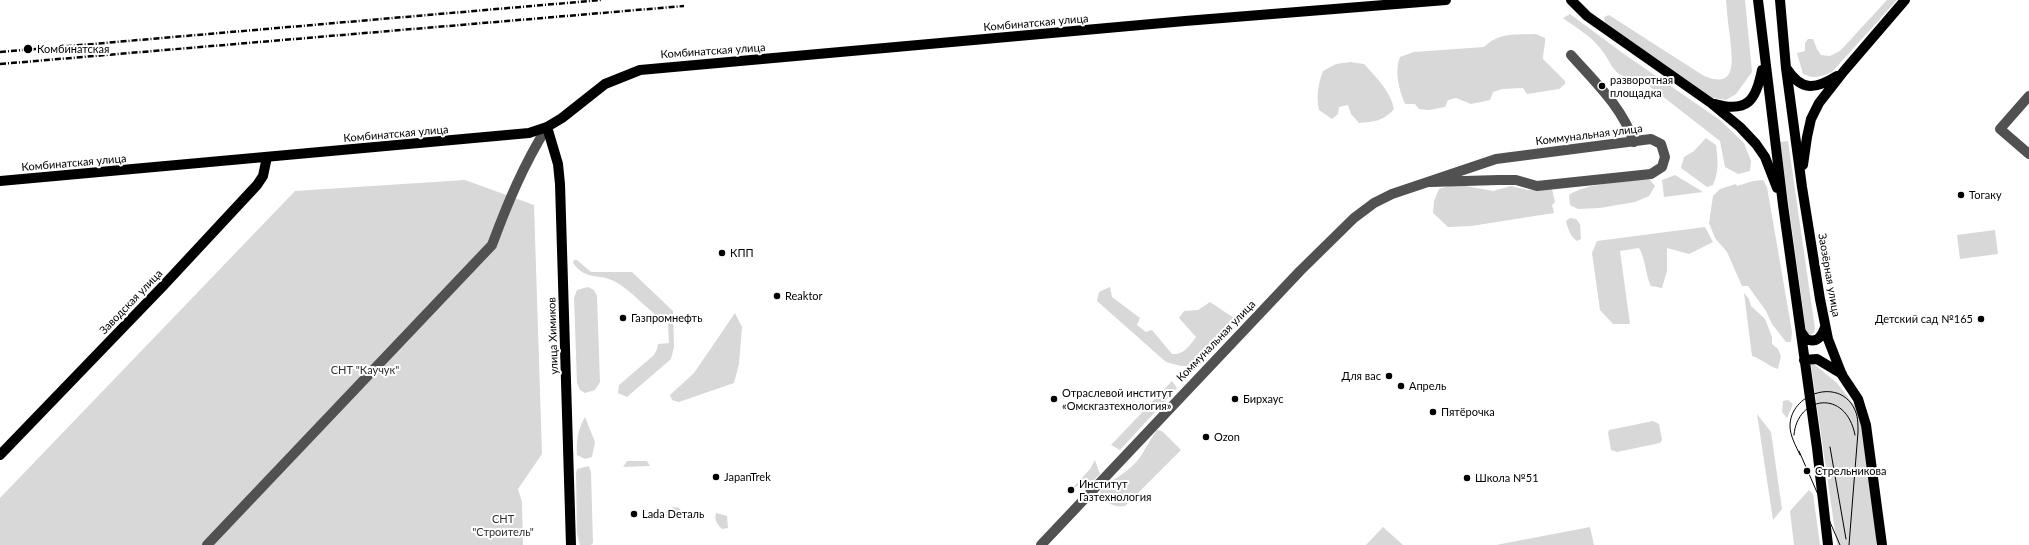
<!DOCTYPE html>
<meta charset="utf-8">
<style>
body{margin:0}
canvas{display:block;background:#fff}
</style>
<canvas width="2029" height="545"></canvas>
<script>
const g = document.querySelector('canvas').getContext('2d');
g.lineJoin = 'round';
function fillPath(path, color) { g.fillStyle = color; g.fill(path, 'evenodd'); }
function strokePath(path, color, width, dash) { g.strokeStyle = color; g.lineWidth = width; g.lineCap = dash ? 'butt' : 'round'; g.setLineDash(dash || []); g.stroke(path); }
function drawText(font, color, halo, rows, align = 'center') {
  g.font = font + ' Lato,sans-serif'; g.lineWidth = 4; g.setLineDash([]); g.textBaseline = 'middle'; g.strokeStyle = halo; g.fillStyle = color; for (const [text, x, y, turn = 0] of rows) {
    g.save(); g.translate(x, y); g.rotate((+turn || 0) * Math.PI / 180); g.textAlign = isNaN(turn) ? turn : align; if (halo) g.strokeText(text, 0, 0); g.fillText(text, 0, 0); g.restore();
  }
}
fillPath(new Path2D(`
 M1726 0H1745L1752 72 1736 94 1726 100 1713 98 1605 23 1604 17 1609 15 1704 76C1738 90 1732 59 1730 37 1728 25 1727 12 1726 0Z
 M1887 0H1897L1832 72C1821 77 1814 79 1803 74L1797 53 1805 51V43L1808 39H1813L1817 49 1821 55 1830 56 1840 51Z
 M1570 14 1624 54 1720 120 1744 143 1751 161 1750 171 1738 174 1725 167 1720 141 1639 78C1611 79 1614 64 1600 48 1591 36 1575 27 1563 18Z
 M1536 34 1545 38C1546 42 1543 52 1543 59L1565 81V84L1559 89 1527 94 1523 88 1502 89 1493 92 1490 100 1471 104 1456 98 1448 100 1445 107 1429 110 1419 109 1415 104H1405C1399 89 1394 72 1400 57L1414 52 1484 47C1499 32 1516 35 1536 34Z
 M1350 62 1364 64C1376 77 1391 92 1394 109 1384 121 1373 122 1359 123L1351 114 1348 105 1339 107 1338 114 1332 119 1319 110C1316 96 1318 85 1323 71L1336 64Z
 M1706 138 1716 145C1718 160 1719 171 1713 185L1707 187 1681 168 1684 157 1694 151Z
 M1788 141 1815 329 1814 333 1810 335 1806 332 1805 324 1780 142Z
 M1675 175 1703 192 1664 197 1662 180Z
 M1649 179 1655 186 1649 196 1635 202 1600 208 1578 209 1570 205 1569 195C1586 183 1628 181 1649 179Z
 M465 180 534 205 542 454 518 489 522 502 523 545H0V498L295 191Z
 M1763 180 1767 187 1792 332 1791 342H1786L1772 324 1766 311 1748 286H1742L1727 252 1715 238 1709 223 1713 196 1720 189 1736 184 1737 186 1753 181Z
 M1455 184 1493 191 1511 186 1528 190 1552 189 1555 202 1552 205 1554 213 1471 226 1448 227 1433 213 1434 201 1439 189Z
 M1570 218 1576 219 1580 224 1581 239 1577 241C1570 236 1568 229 1566 221Z
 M1705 227 1713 242 1689 254 1667 248V271L1662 288 1651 286C1645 274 1646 260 1639 248L1620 251 1630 324H1613L1600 310 1592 253 1597 241Z
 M1995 230 1998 254 1960 259 1957 235Z
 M574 260H577L591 272H632L673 311 674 347 671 359 627 397 618 393 619 385 654 355 657 349 658 344 669 343 668 323C648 312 633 291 614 281 598 273 586 281 573 263Z
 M588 287 594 290 597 296 600 382 595 390 585 393 580 390 577 383 574 298 577 290Z
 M1110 287 1112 297 1140 318 1137 325 1146 332 1152 330 1172 354C1184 355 1189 346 1196 337L1179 318 1184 311 1198 310 1210 302 1237 320 1192 366H1181L1166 362 1097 301 1099 292Z
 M1744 293 1749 299 1751 306 1765 319 1772 337V344L1778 349 1781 356 1778 369C1768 366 1762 359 1752 356Z
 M735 313 742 327 739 364 734 383 679 402 672 400 670 395 694 373Z
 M1814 364 1837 383 1855 406 1861 425 1876 531V545H1837L1811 365Z
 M1172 381 1177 388 1120 450 1111 445Z
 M1788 400 1793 404 1787 418 1782 412 1783 401Z
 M1757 414 1771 432 1782 509 1773 520Z
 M585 417 595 442 592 457 585 459 577 455C576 441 578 429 585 417Z
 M1653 421 1659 424 1662 440 1660 443 1617 452 1611 450 1608 433 1609 430Z
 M1157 430 1162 431 1181 450 1125 506C1115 508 1101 502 1100 490 1113 479 1131 471 1141 456 1146 447 1151 439 1157 430Z
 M1095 460 1100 474 1092 482 1077 486 1073 490 1072 489 1090 469Z
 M627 461H647L650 466 623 467Z
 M589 466 591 472 593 543 591 545H580L577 533 576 474 577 469Z
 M1809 490 1813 494 1820 545H1794L1790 511Z
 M673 507C680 507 682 510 684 517L665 516 666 511Z
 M716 513 727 516 728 528 722 529C717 524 714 520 716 513Z
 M1383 527 1403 545H1366Z
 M1590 527 1594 545H1496Z`), '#d8d8d8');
strokePath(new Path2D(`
 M1571 55C1595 82 1622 107 1634 142
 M2029 96 2000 129 2029 154
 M207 545 492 245C508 202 523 166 547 127
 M1041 545 1300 271 1354 218 1374 203 1392 194 1496 159 1651 139 1661 144 1665 157 1662 167 1651 174 1537 186 1516 180H1499L1430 182`), '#515151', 10);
strokePath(new Path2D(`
 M1571 0 1587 16 1711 103 1740 127 1756 144 1765 157 1777 188
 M1758 0 1783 205 1817 448 1828 545
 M1780 0 1786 68 1802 187 1820 299 1828 339 1842 375 1858 399 1866 425 1882 545
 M1787 69C1802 92 1816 89 1837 76
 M1715 104C1748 113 1756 100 1762 70
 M547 127 558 164 560 184 571 545
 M1803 165 1807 137 1811 119 1819 103 1844 71 1905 0
 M0 181 529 133 547 127 562 118 605 84 640 70 1185 21 1446 0
 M1801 332 1806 339C1817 344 1822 336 1825 327
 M1804 360 1817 359 1842 374
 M0 455 163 286 257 185 263 176 267 157`), '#000', 10);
strokePath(new Path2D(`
 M1794 435C1797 396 1846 388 1855 435
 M1830 447 1846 539
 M1799 451 1840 545
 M1800 455C1796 446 1790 436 1790 426 1790 394 1838 377 1854 408 1858 415 1858 424 1858 432L1849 545`), '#000', 1);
strokePath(new Path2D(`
 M0 52 601 0
 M0 64 684 6`), '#000', 2.5, [6, 2, 1, 2]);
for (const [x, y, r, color] of [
 [28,49,5,"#000"],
 [1602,86,4,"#000"],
 [1961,195,4,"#000"],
 [722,253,4,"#000"],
 [777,296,4,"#000"],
 [623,318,4,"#000"],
 [1981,319,4,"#000"],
 [1389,376,4,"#000"],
 [1401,386,4,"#000"],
 [1054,399,4,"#000"],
 [1235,399,4,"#000"],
 [1433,412,4,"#000"],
 [1206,437,4,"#000"],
 [1807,471,4,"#000"],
 [716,477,4,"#000"],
 [1467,478,4,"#000"],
 [1071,490,4,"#000"],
 [634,514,4,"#000"]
]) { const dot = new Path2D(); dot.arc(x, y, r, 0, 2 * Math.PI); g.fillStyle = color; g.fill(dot); strokePath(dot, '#fff', 1.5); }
drawText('11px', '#000', '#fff', [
 ["Комбинатская улица",1036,23,-5],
 ["Комбинатская улица",713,51,-4],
 ["Комбинатская улица",396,134,-5],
 ["Коммунальная улица",1589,135,-7],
 ["Комбинатская улица",74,163,-5],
 ["Заозёрная улица",1829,275,80],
 ["Заводская улица",131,302,-46],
 ["улица Химиков",553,336,-92],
 ["Коммунальная улица",1216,341,-46]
]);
drawText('11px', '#000', '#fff', [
 ["Комбинатская",37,49],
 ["разворотная",1610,80],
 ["площадка",1610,93],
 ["Тогаку",1969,195],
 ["КПП",730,253],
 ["Reaktor",785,296],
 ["Газпромнефть",631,318],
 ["Детский сад №165",1973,319,"right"],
 ["Для вас",1381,376,"right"],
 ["Апрель",1409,386],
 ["Отраслевой институт",1062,393],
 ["«Омскгазтехнология»",1062,406],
 ["Бирхаус",1243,399],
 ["Пятёрочка",1441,412],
 ["Ozon",1214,437],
 ["Стрельникова",1815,471],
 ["JapanTrek",724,477],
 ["Школа №51",1475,478],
 ["Институт",1079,484],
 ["Газтехнология",1079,497],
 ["Lada Dеталь",642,514]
], 'left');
drawText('11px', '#2f2f2f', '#fff', [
 ["СНТ \"Каучук\"",365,370],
 ["СНТ",503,519],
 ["\"Строитель\"",503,532]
]);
</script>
